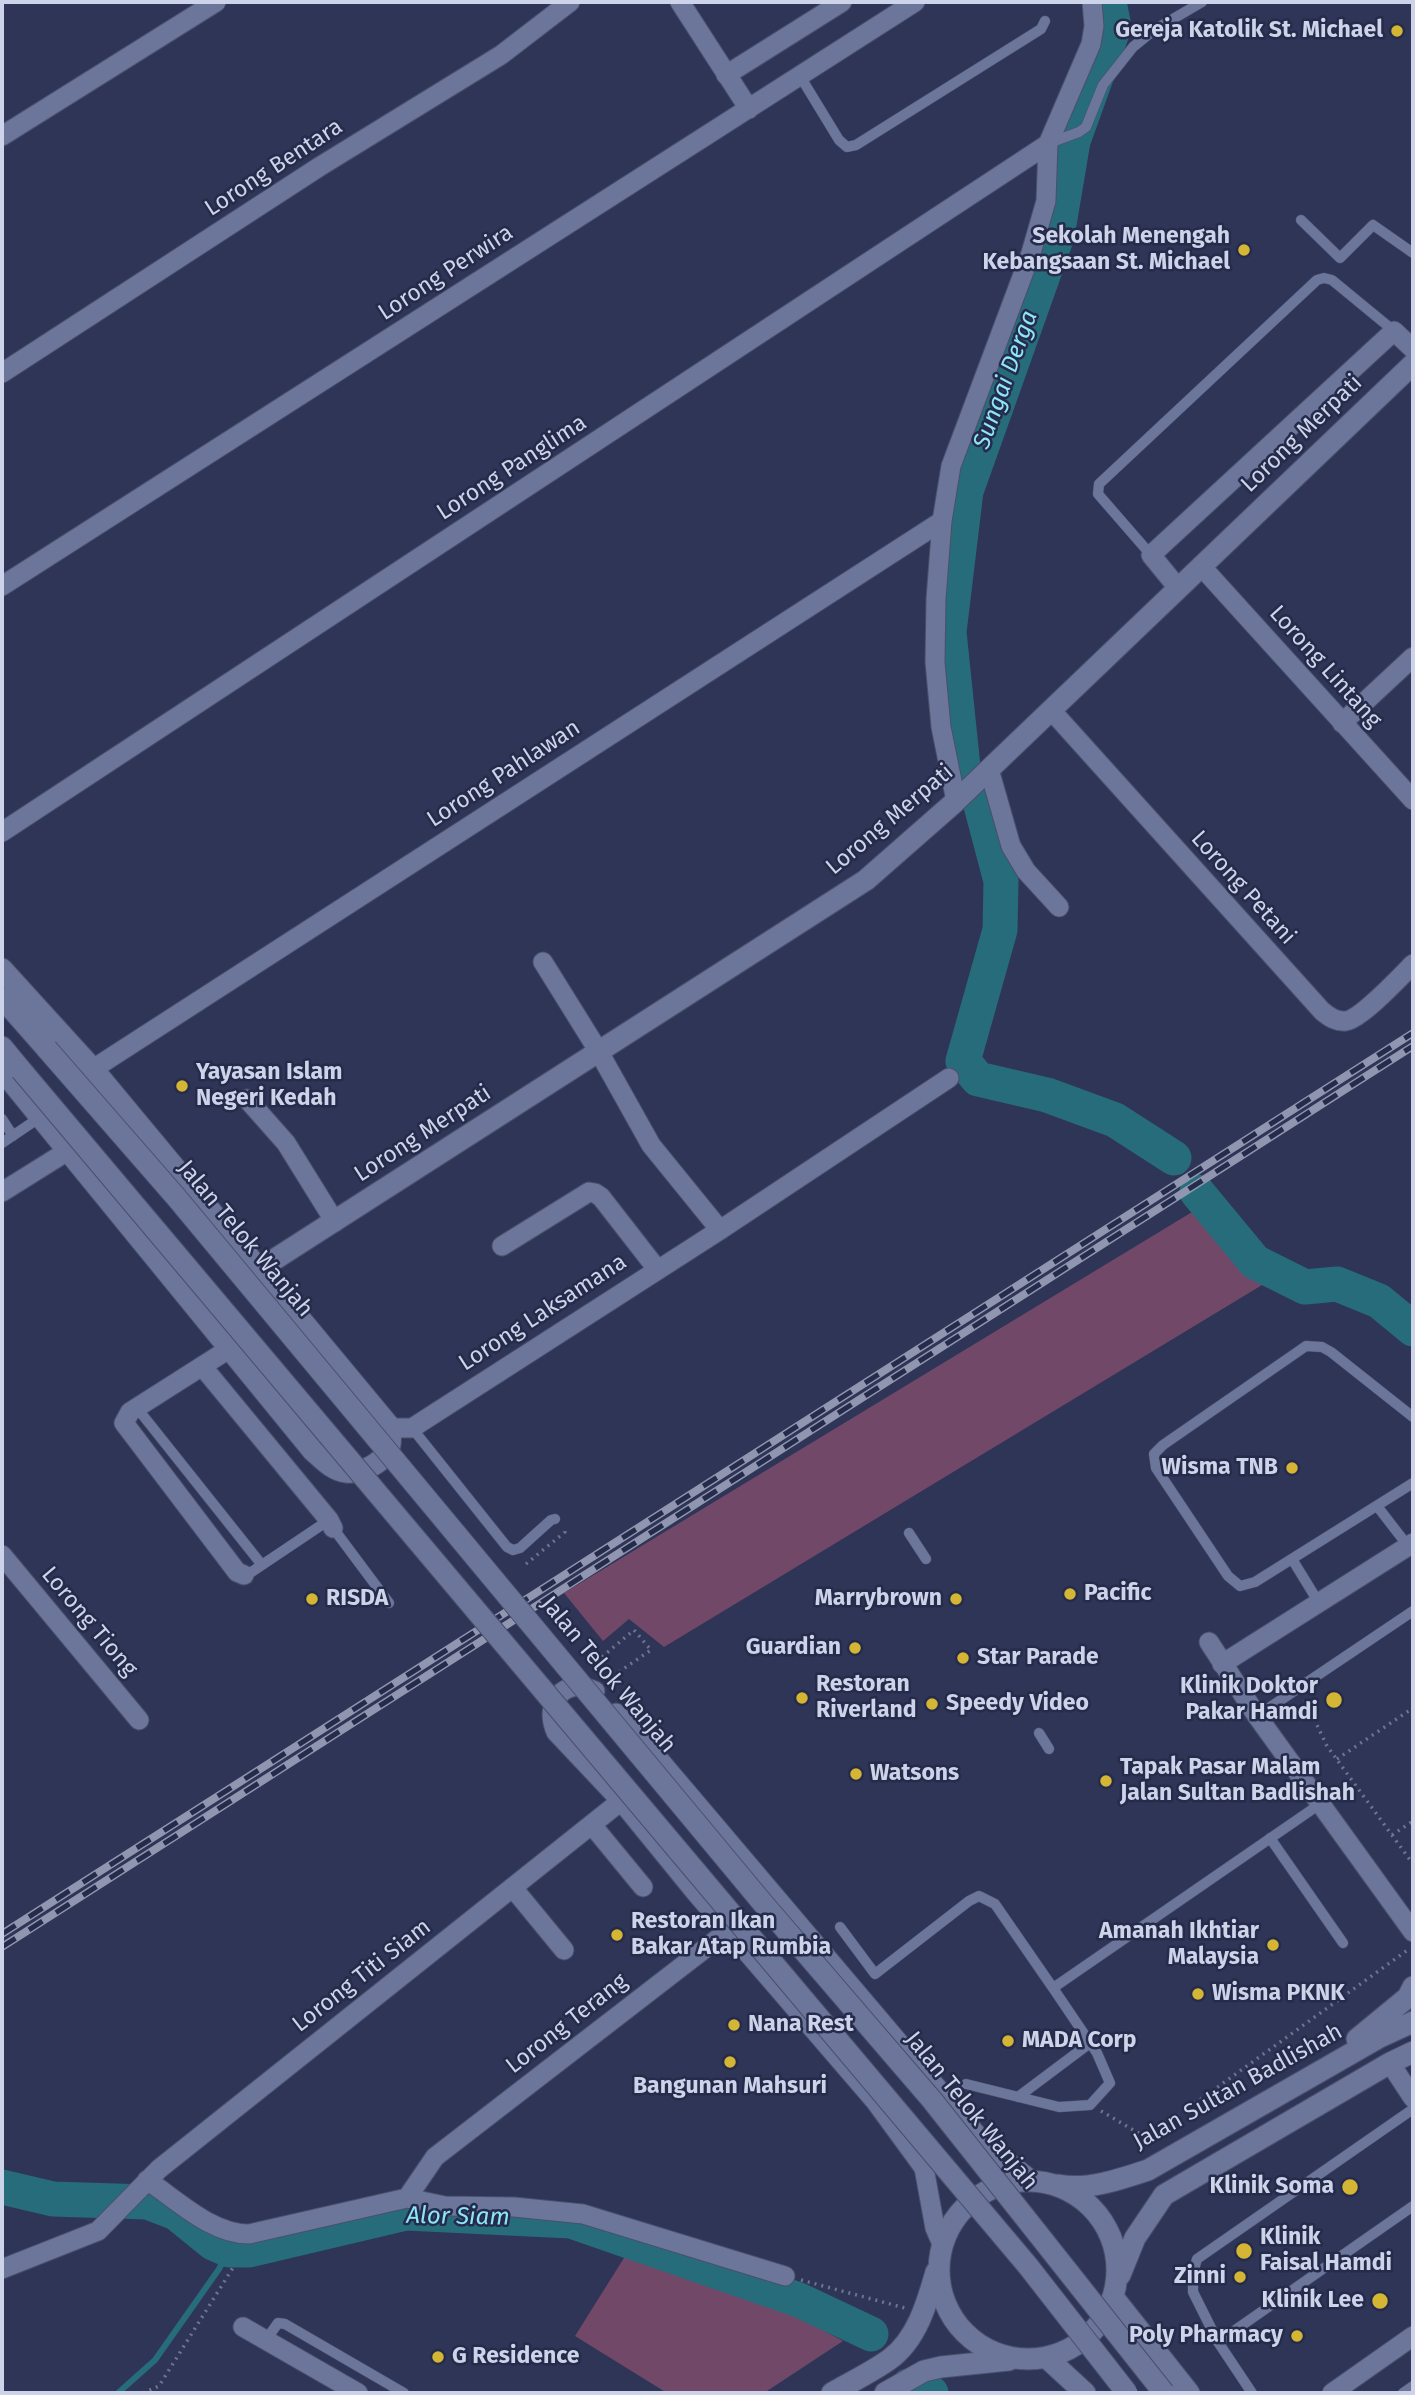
<!DOCTYPE html>
<style>
body{margin:0}
#map{position:relative;width:1415px;height:2395px;overflow:hidden;background:#2f3556;font-family:"Fira Sans",sans-serif}
canvas{display:block}
.frame{position:absolute;inset:0;border:4px solid #cdd3e8;pointer-events:none}
</style>
<div id="map">
<canvas width="1415" height="2395"></canvas>
<div class="frame"></div>
</div>
<script>
const g = document.querySelector('canvas').getContext('2d');
g.lineJoin = 'round';
function fillPath(path, color) { g.fillStyle = color; g.fill(path, 'evenodd'); }
function strokePath(path, color, width, dash) { g.strokeStyle = color; g.lineWidth = width; g.lineCap = dash ? 'butt' : 'round'; g.setLineDash(dash || []); g.stroke(path); }
function drawText(font, color, halo, rows, align = 'center') {
  g.font = font + ' "Fira Sans",sans-serif'; g.lineWidth = 5; g.setLineDash([]); g.textBaseline = 'middle'; g.strokeStyle = halo; g.fillStyle = color; for (const [text, x, y, turn = 0] of rows) {
    g.save(); g.translate(x, y); g.rotate((+turn || 0) * Math.PI / 180); g.textAlign = isNaN(turn) ? turn : align; if (halo) g.strokeText(text, 0, 0); g.fillText(text, 0, 0); g.restore();
  }
}
fillPath(new Path2D(`
 M1202 1206 1267 1282 664 1647 629 1619 603 1641 564 1593Z
 M629 2250 762 2297 843 2341 764 2393H667L575 2336Z`), '#724869');
strokePath(new Path2D(`
 M118 2393 155 2360 219 2269 229 2250`), '#276c7a', 6);
strokePath(new Path2D(`
 M963 767 949 632 966 491 1057 236 1073 141 1114 27 1109 2
 M978 794 1001 881 1000 930 963 1061 978 1079 1047 1095 1115 1120 1174 1158
 M1197 1192 1255 1262 1305 1287 1337 1284 1379 1301 1413 1329
 M2 2187 53 2199 147 2202 176 2213 213 2243 229 2250H249L406 2213 571 2221 799 2300 871 2334
 M908 2386 931 2393`), '#276c7a', 35);
const lane = new Path2D(`
 M800 76 839 140 847 147 856 145 1041 29 1045 21
 M1052 142 1079 132 1086 127 1103 85 1133 47 1154 30 1202 2
 M1301 220 1340 258 1373 225 1413 253
 M1151 555 1098 494 1099 484 1317 280 1324 278 1332 280 1394 331
 M2 1119 13 1136
 M2 1143 39 1118
 M137 1408 262 1565
 M1413 1417 1331 1352 1322 1347 1306 1346 1163 1445 1154 1454 1156 1468 1228 1576 1240 1586 1255 1582 1413 1483
 M412 1428 507 1547 513 1550 520 1548 551 1520 555 1519
 M1377 1506 1408 1546
 M333 1528 389 1603
 M909 1533 926 1559
 M1292 1559 1319 1603
 M244 1575 250 1573 329 1520
 M1257 1716 1413 1611
 M1039 1733 1049 1749
 M1270 1838 1343 1943
 M840 1927 875 1974 969 1901 979 1896 995 1904 1053 1988 1320 1804
 M966 2084 1059 2107 1090 2105 1110 2083 1097 2053 1053 1988
 M1018 2097 1090 2043
 M266 2340 278 2323 285 2324 404 2393
 M1218 2342 1413 2206
 M1252 2393 1218 2342 1193 2292V2273L1197 2259 1413 2109
 M1403 2393 1413 2386`);
const street = new Path2D(`
 M680 2 749 109
 M726 75 842 2
 M2 136 216 2
 M2 373 319 167 501 55 570 2
 M1201 566 1413 800
 M2 586 915 2
 M1178 588 1151 555 1394 331 1413 349
 M1051 710 1322 1011C1329 1017 1336 1022 1346 1021 1362 1018 1400 977 1413 964
 M1342 723 1413 657
 M989 769 1011 846 1026 871 1059 907
 M956 801 941 727 935 662 936 599 942 521 951 466 1031 253 1046 201 1048 144 1091 44 1094 26 1092 2
 M2 832 1048 144
 M543 962 599 1052 651 1145 720 1230
 M93 1069 942 521
 M247 1099 286 1143 335 1222
 M2 1192 66 1152
 M502 1246 589 1192 595 1193 601 1197 657 1269
 M229 1349 130 1412 124 1423 237 1572 244 1575
 M202 1366 329 1520 333 1528
 M391 1428H412L720 1230 949 1078
 M2 1555 139 1720
 M1209 1642 1257 1716 1413 1932
 M1222 1664 1413 1543
 M595 1691C564 1676 543 1703 556 1732L621 1801 696 1893 875 2101 924 2168 935 2228 942 2244
 M616 1713 651 1750 984 2143 1034 2182
 M592 1825 643 1887
 M513 1888 564 1950
 M1390 2063 1413 2098
 M147 2180C177 2200 211 2234 249 2234L407 2198 445 2206 514 2207 583 2214 785 2276
 M407 2198 435 2157 729 1930
 M2 2269 98 2231 159 2169 621 1801
 M243 2327 358 2393
 M1332 2393 1413 2336`);
const secondary = new Path2D(`
 M2 969 93 1069 391 1428C390 1434 391 1440 390 1445 386 1462 362 1474 346 1472 333 1471 322 1459 313 1451L2 1070
 M2 998 47 1049
 M2 1047 21 1070
 M258 1270 866 880 956 801 1413 364
 M1357 2039 1408 1997 1413 1987
 M939 2270a89 89 0 1 1 178 0a89 89 0 1 1-178 0Z
 M1058 2185C1087 2191 1121 2179 1148 2170L1380 2037 1413 2022
 M1120 2275 1135 2238 1164 2195 1390 2063 1413 2052
 M1113 2297 1189 2393
 M1047 2358 1085 2393
 M832 2393C851 2382 872 2372 890 2359 917 2339 927 2303 936 2272
 M885 2393 924 2371 941 2367 1009 2360`);
strokePath(lane, '#4a4f6b', 11);
strokePath(street, '#4a4f6b', 21);
strokePath(secondary, '#4a4f6b', 23);
strokePath(new Path2D(`
 M526 1564 565 1532 563 1528
 M602 1657 634 1630 651 1650 607 1680
 M1305 1700 1327 1746 1413 1864
 M1337 1759 1413 1708
 M1392 1835 1413 1821
 M1101 2111 1147 2138 1409 1949
 M801 2280 905 2308
 M143 2393 159 2386 234 2266`), '#6e7491', 3.5, [2, 5]);
strokePath(lane, '#6c759a', 10);
strokePath(street, '#6c759a', 19);
strokePath(secondary, '#6c759a', 21);
const rail = new Path2D(`
 M2 1934 1413 1033
 M2 1947 1413 1046`);
strokePath(rail, '#9096b0', 8);
strokePath(rail, '#252b4b', 5, [16]);
const secondaryBridge = new Path2D(`
 M47 1049 176 1197 761 1901 932 2100 1164 2393
 M21 1070 1028 2266 1127 2393`);
strokePath(secondaryBridge, '#4a4f6b', 23, []);
strokePath(secondaryBridge, '#6c759a', 21);
for (const [x, y, r, color] of [
 [1397,31,7,"#d5b534"],
 [1244,250,7,"#d5b534"],
 [182,1086,7,"#d5b534"],
 [1292,1468,7,"#d5b534"],
 [1070,1594,7,"#d5b534"],
 [312,1599,7,"#d5b534"],
 [956,1599,7,"#d5b534"],
 [855,1648,7,"#d5b534"],
 [963,1658,7,"#d5b534"],
 [802,1698,7,"#d5b534"],
 [1334,1700,9,"#d5b534"],
 [932,1704,7,"#d5b534"],
 [856,1774,7,"#d5b534"],
 [1106,1781,7,"#d5b534"],
 [617,1935,7,"#d5b534"],
 [1273,1945,7,"#d5b534"],
 [1198,1994,7,"#d5b534"],
 [734,2025,7,"#d5b534"],
 [1008,2041,7,"#d5b534"],
 [730,2062,7,"#d5b534"],
 [1350,2187,9,"#d5b534"],
 [1244,2251,9,"#d5b534"],
 [1240,2277,7,"#d5b534"],
 [1380,2301,9,"#d5b534"],
 [1297,2336,7,"#d5b534"],
 [438,2357,7,"#d5b534"]
]) { const dot = new Path2D(); dot.arc(x, y, r, 0, 2 * Math.PI); g.fillStyle = color; g.fill(dot); strokePath(dot, '#252b4b', 2.5); }
drawText('bold 23px', '#cdd3e8', '#252b4b', [
 ["Gereja Katolik St. Michael",1383,31,"right"],
 ["Sekolah Menengah",1230,237,"right"],
 ["Kebangsaan St. Michael",1230,263,"right"],
 ["Yayasan Islam",196,1073],
 ["Negeri Kedah",196,1099],
 ["Wisma TNB",1278,1468,"right"],
 ["Pacific",1084,1594],
 ["RISDA",326,1599],
 ["Marrybrown",942,1599,"right"],
 ["Guardian",841,1648,"right"],
 ["Star Parade",977,1658],
 ["Restoran",816,1685],
 ["Riverland",816,1711],
 ["Klinik Doktor",1318,1687,"right"],
 ["Pakar Hamdi",1318,1713,"right"],
 ["Speedy Video",946,1704],
 ["Tapak Pasar Malam",1120,1768],
 ["Jalan Sultan Badlishah",1120,1794],
 ["Watsons",870,1774],
 ["Restoran Ikan",631,1922],
 ["Bakar Atap Rumbia",631,1948],
 ["Amanah Ikhtiar",1259,1932,"right"],
 ["Malaysia",1259,1958,"right"],
 ["Wisma PKNK",1212,1994],
 ["Nana Rest",748,2025],
 ["MADA Corp",1022,2041],
 ["Bangunan Mahsuri",730,2087,"center"],
 ["Klinik Soma",1334,2187,"right"],
 ["Klinik",1260,2238],
 ["Faisal Hamdi",1260,2264],
 ["Zinni",1226,2277,"right"],
 ["Klinik Lee",1364,2301,"right"],
 ["Poly Pharmacy",1283,2336,"right"],
 ["G Residence",452,2357]
], 'left');
drawText('23px', '#cdd3e8', '#252b4b', [
 ["Lorong Bentara",274,168,-33],
 ["Lorong Perwira",446,273,-33],
 ["Lorong Merpati",1302,434,-44],
 ["Lorong Panglima",512,468,-33],
 ["Lorong Lintang",1325,667,48],
 ["Lorong Pahlawan",504,774,-33],
 ["Lorong Merpati",890,820,-40],
 ["Lorong Petani",1243,888,48],
 ["Lorong Merpati",423,1134,-33],
 ["Jalan Telok Wanjah",245,1239,50],
 ["Lorong Laksamana",543,1313,-33],
 ["Lorong Tiong",89,1622,50],
 ["Jalan Telok Wanjah",608,1675,50],
 ["Lorong Titi Siam",362,1976,-38],
 ["Lorong Terang",567,2024,-38],
 ["Jalan Sultan Badlishah",1238,2087,-29],
 ["Jalan Telok Wanjah",971,2111,51]
]);
drawText('italic 24px', '#8de5f9', '#252b4b', [
 ["Sungai Derga",1006,380,-70],
 ["Alor Siam",458,2217,1]
]);
</script>
